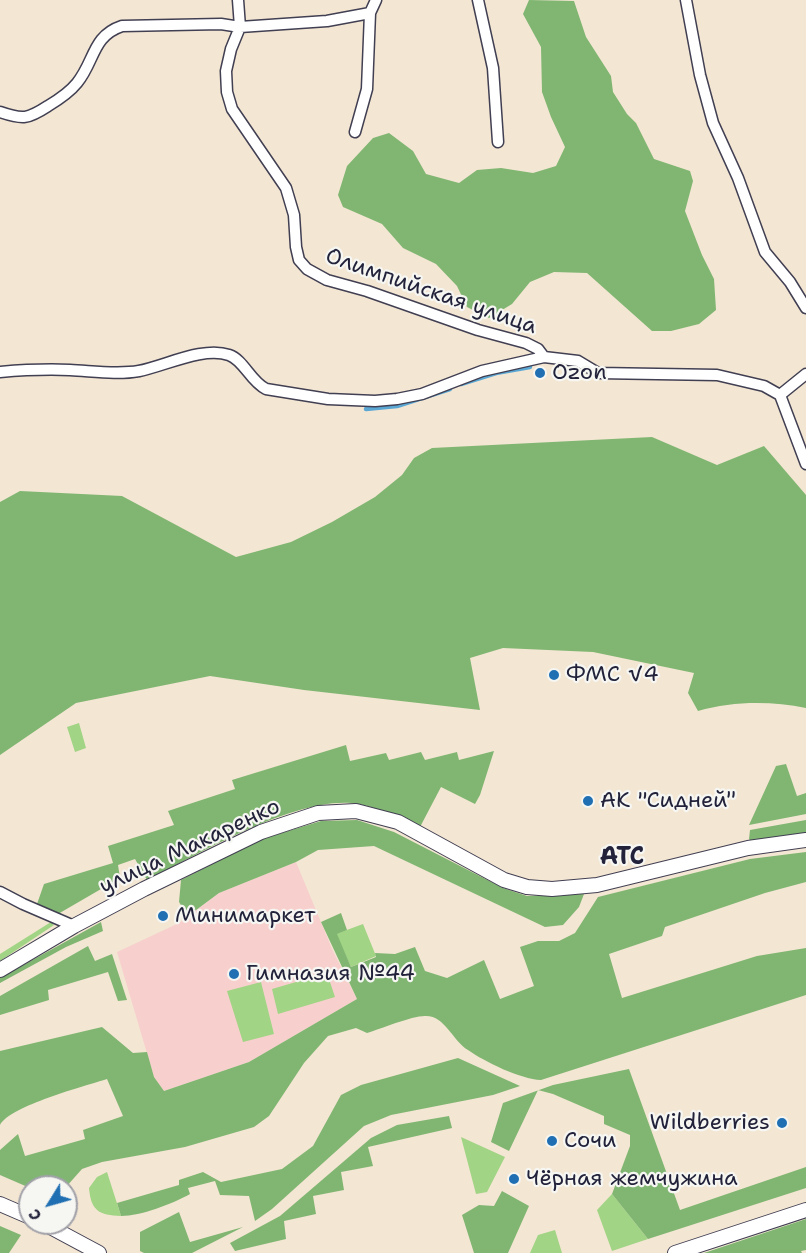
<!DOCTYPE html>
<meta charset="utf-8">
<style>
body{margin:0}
#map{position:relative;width:806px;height:1253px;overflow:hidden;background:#f3e6d3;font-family:"Shantell Sans",sans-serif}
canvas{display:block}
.north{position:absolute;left:18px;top:1175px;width:60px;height:60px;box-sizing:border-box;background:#f6f6f2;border:2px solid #a1a1a9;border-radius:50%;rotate:233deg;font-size:16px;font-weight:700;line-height:24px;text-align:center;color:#22223b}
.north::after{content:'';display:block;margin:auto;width:21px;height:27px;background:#1f6fb2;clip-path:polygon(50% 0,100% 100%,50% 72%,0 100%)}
</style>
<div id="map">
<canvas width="806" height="1253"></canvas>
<div class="north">С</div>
</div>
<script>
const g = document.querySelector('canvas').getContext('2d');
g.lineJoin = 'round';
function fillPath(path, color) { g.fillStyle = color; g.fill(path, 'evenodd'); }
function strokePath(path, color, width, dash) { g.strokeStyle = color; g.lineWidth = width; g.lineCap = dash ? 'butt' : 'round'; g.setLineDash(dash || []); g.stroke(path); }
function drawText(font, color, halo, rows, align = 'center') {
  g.font = font + ' "Shantell Sans",sans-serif'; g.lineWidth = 4.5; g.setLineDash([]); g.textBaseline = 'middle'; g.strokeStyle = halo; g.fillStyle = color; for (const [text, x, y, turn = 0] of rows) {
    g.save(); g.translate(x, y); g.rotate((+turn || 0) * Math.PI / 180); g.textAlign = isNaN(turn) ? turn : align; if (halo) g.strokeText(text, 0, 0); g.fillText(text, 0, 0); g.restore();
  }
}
fillPath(new Path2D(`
 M296 862 333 951 357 999 249 1062 164 1091 154 1077 117 952 179 923 219 893Z`), '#f7d0cd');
fillPath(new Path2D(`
 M79 723 86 748 75 752 67 727Z
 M51 922 54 925 0 961V954Z
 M363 924 376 956 351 967 336 934Z
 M327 973 335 997 278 1014 272 989Z
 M261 982 274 1034 243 1042 227 991Z
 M461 1137 505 1157 487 1192 476 1194Z
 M107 1172 121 1216C99 1215 91 1211 89 1188L97 1177Z
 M612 1194 648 1239 612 1251 597 1210Z
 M555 1230 562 1253H530L538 1235Z`), '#a1d484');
fillPath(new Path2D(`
 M529 0 574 1 586 37 611 76 613 92 627 114 636 123 654 159 690 171 693 181 685 211 702 255 714 279 716 310 699 324 671 331H652L587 273 554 272 530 282 512 304 489 318 467 307 457 286 436 264 403 248 382 224 343 207 338 195 347 166 373 138 389 133 413 151 426 174 459 183 477 170 501 168 533 173 556 166 565 147 551 117 542 92 541 47 523 14Z
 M652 437 717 465 764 446 806 495V708C771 701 733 701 698 711L688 693 694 673 593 652 503 648 470 658 480 710 304 690 210 676 76 703 0 755V502L20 491 122 496 236 557 291 542 332 522 375 497 402 475 414 458 432 448Z
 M346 745 350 761 386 753 389 760 421 752 425 760 457 752 459 760 494 751 480 795 475 804 441 787 420 827C402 819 371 804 351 803 291 799 201 853 147 880L135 859 118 865 120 878 58 914 37 904 44 884 113 863 108 846 174 825 168 811 235 789 232 780Z
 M786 764 797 796 806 793V814L749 825 776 766Z
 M357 820 394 832 503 888 527 896 584 894 579 907 563 925 545 927 374 846 318 850 296 862 219 893 188 916 179 902 181 880 262 839 321 821Z
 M806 820V836L753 843 749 839 750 830Z
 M806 852V882L765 893 665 927 662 936 609 954 622 998 757 956 806 948V995L541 1080C520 1079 485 1062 468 1050 453 1041 445 1016 426 1016 414 1015 380 1029 367 1033L356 1028 328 1036 304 1063 269 1116 254 1127 185 1147 102 1162 82 1169 66 1187 30 1188 0 1175V1150L18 1134 25 1156 85 1139 83 1130 123 1116 107 1079C85 1086 10 1106 0 1125V1051L102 1027 133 1053 147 1052 154 1077 164 1091 249 1062 357 999 321 922 341 913 347 930 337 934 351 967 376 957 375 953 395 954 415 947 425 971 447 978 484 960 500 999 534 986 520 947 538 941H559L575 933 598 897 750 859Z
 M101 922 103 931 66 947 0 983V978Z
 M88 946 95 961 112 954 127 1000 118 1001 108 972 48 990 49 1000 0 1015V996Z
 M458 1058 520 1086 493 1095 391 1115 364 1126 272 1209 255 1221 249 1196 220 1195 215 1181 188 1188 190 1194C172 1204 141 1216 121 1216L117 1203 179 1185V1180L203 1172 221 1182 282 1169 313 1146 341 1095 361 1085Z
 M629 1069 680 1210 806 1167V1188L648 1239 612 1194 630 1146V1135L604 1124V1116L553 1094 538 1090 509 1151 491 1142 503 1103 553 1085Z
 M449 1116 452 1128 368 1147 373 1166 341 1172 344 1190 313 1196 316 1214 284 1221 286 1239 235 1251 230 1243 280 1216 371 1138 397 1125Z
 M502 1191 529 1206 508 1253H474L462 1215 479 1205 494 1206Z
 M179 1212 190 1242 243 1227 192 1253H144L140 1251V1232Z
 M806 1219V1250L801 1251 802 1253H704Z
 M0 1226 21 1235 9 1253H0Z`), '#80b672');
strokePath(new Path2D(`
 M461 384 496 373 530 367
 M366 409 397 406 450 389`), '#5ba7d4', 4.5);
const minor = new Path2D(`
 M238 0 240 27 231 49 226 71 227 92 232 109 286 188 294 215 296 247 299 260 307 269 327 280 367 291 478 330 526 343 538 349 544 357
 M478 0 493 68 498 142
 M686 0 700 75 713 123 738 178 765 252 790 282 806 308
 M0 112C23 120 28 119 48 106 58 100 69 93 77 83 95 61 92 36 122 26L221 24 240 27 327 21 370 13
 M355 132 367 89 370 13 376 0
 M0 372C23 370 46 369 70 370 92 371 117 375 139 371 165 366 203 346 229 355 244 360 250 381 266 389L328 399 375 401 397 399 422 394 482 371 544 357 578 361 598 373 717 375 764 386 780 395 806 374
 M780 395 806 464
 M0 892 23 904 74 926`);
const tertiary = new Path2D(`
 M0 970 74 926 144 889 261 832 318 813 356 811 398 822 504 880 527 887 552 889 597 885 748 848 806 840
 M0 1204 30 1217
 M43 1223 99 1253
 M675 1253 806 1210`);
strokePath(minor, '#413f52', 13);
strokePath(tertiary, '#413f52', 16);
strokePath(minor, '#fff', 10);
strokePath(tertiary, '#fff', 14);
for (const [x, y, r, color] of [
 [540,373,6,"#1f6fb2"],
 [554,675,6,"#1f6fb2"],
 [588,801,6,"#1f6fb2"],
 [163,916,6,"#1f6fb2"],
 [234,974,6,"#1f6fb2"],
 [782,1123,6,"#1f6fb2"],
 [552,1141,6,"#1f6fb2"],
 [514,1179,6,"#1f6fb2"]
]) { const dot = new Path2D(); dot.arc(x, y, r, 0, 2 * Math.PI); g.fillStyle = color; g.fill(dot); strokePath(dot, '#f6f6f2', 2); }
drawText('22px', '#22223b', '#f6f6f2', [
 ["Олимпийская улица",431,292,19],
 ["улица Макаренко",190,847,-25]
]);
drawText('22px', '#22223b', '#f6f6f2', [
 ["Ozon",552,373],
 ["ФМС √4",566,675],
 ["АК \"Сидней\"",600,801],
 ["Минимаркет",175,916],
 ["Гимназия №44",246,974],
 ["Wildberries",770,1123,"right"],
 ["Сочи",564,1141],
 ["Чёрная жемчужина",526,1179]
], 'left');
drawText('bold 24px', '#22223b', '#f6f6f2', [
 ["АТС",622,858]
]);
</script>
